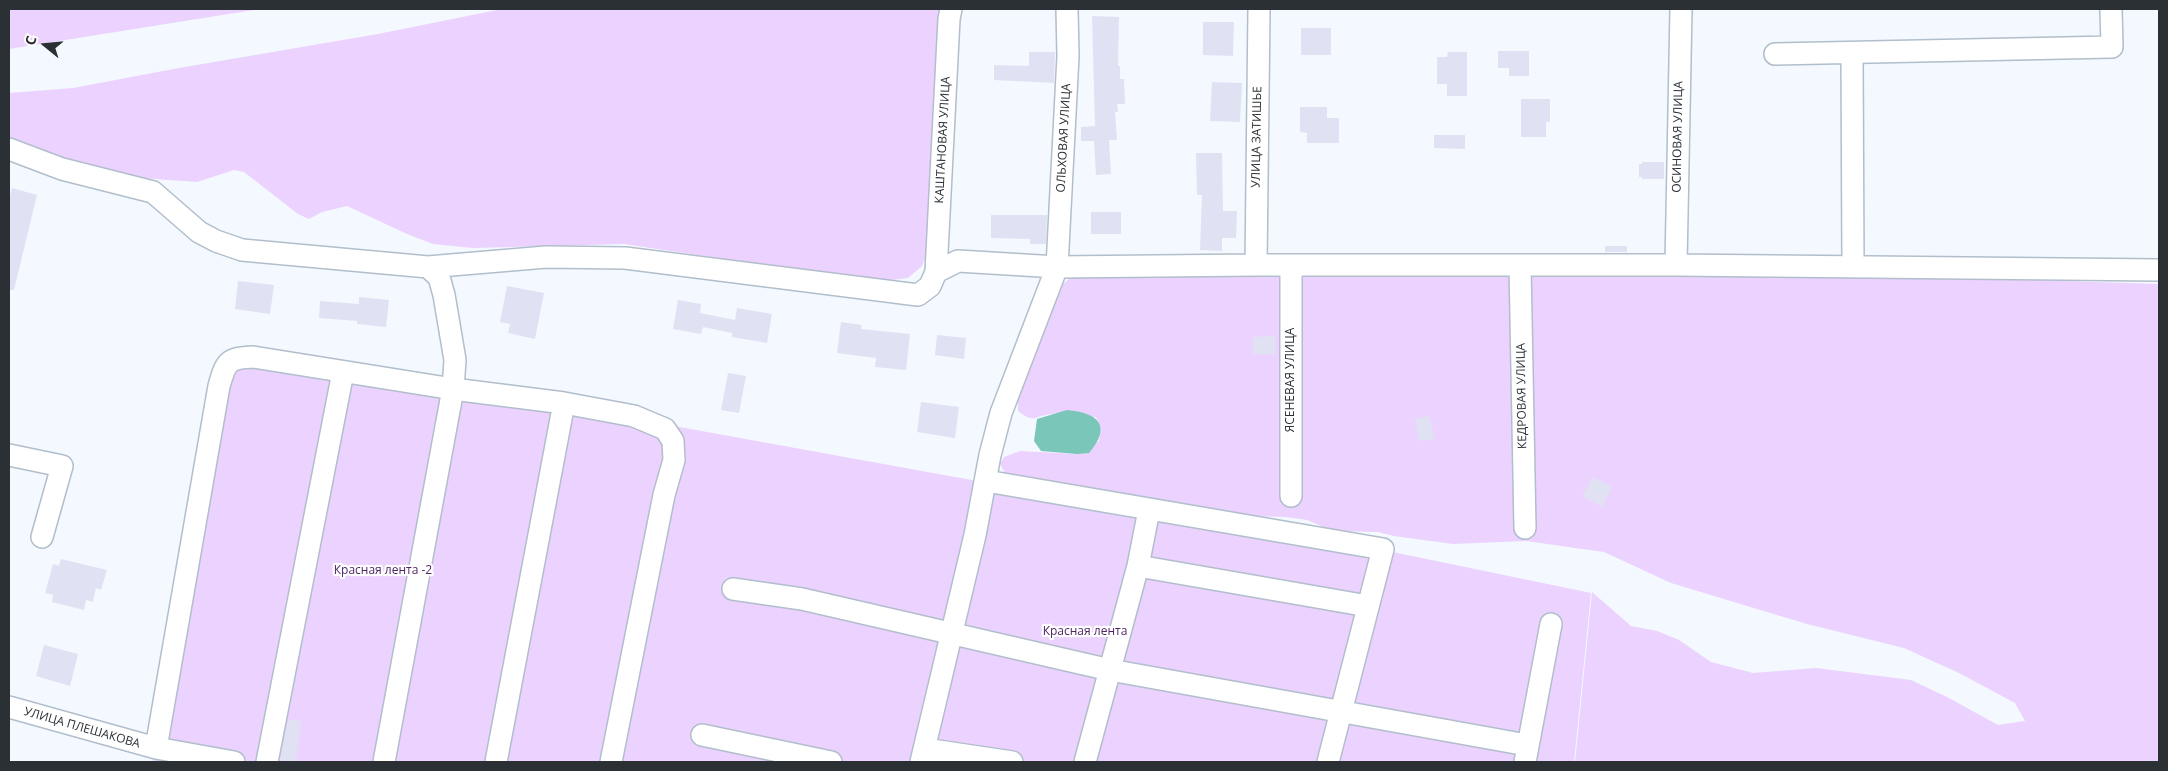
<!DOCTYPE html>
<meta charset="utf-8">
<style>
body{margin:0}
#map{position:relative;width:2168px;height:771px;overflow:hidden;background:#f3f9fe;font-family:"Open Sans",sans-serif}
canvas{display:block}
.frame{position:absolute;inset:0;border:10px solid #2b3035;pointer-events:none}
.north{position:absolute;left:20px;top:20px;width:50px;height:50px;-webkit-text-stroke:4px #fff;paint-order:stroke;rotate:287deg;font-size:14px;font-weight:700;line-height:20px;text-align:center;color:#2b3035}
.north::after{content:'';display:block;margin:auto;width:18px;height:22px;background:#2b3035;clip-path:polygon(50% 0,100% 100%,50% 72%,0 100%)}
</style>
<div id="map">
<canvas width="2168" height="771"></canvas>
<div class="frame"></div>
<div class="north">С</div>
</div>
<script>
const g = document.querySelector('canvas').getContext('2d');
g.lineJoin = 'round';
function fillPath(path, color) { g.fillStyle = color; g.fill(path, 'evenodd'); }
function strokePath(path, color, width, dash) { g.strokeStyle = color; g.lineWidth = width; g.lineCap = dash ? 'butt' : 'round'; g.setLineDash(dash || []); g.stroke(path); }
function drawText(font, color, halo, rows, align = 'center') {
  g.font = font + ' "Open Sans",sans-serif'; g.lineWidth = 4.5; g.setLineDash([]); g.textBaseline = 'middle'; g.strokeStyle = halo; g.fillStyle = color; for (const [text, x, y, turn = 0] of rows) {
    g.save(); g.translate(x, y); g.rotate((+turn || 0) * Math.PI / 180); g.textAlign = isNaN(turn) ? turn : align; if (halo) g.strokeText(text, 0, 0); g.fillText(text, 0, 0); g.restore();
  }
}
fillPath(new Path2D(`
 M9 9H260L9 49Z
 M502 9H942L927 253 922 266 908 278 881 281 811 272 624 244 473 248 433 244 407 234 347 206 322 212 309 219 298 214 244 172 234 170 197 182 141 178 65 162 9 143V93L73 88 179 68 378 34Z
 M1076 273 1842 274 2159 284V762H1575L1592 592 1631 626 1657 631 1679 640 1711 662 1753 673 1816 668 1911 680 1949 698 1998 725 2025 721 2015 703 1959 673 1904 648 1807 624 1671 583 1604 552 1526 541 1453 544 1394 536 1378 532 1333 531 1307 520 1286 517 1245 516 1006 475 1000 464 1004 457 1020 451 1077 454 1099 441 1101 428 1096 417C1082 416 1065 412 1051 414 1034 416 1035 424 1018 411V398L1063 284Z
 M235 358 652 422 977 481 911 762H153Z
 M986 483 1383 550 1591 593 1574 762H921Z`), '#ecd2fe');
fillPath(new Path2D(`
 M1067 410C1099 413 1112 426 1089 453L1077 454 1041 451 1034 441 1037 419Z`), '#7ac6b9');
fillPath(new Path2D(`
 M1092 16 1119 17 1118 66H1120V79H1124L1125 104H1117L1118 112H1115L1117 140H1109L1111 174 1096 175 1094 141H1081V127L1095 126Z
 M1203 22H1234L1233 56 1203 55Z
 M1301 28H1331V55H1301Z
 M1498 51H1529V76H1509V68H1498Z
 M1029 52H1055L1054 83 994 80V65L1029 66Z
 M1448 52H1467V96H1447V84H1437V57H1447Z
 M1212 82 1242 83 1240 122 1210 121Z
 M1521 99H1550V122H1546V137H1521Z
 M1300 107H1327V118H1339V143H1307V133L1300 132Z
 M1434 135H1465V149L1434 148Z
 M1196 153H1222L1223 211H1237L1236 238H1222V251L1200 250 1202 195H1197Z
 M1642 162H1664V179H1642V177H1639V164H1642Z
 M12 188 37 195 14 290H9V199Z
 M1091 212H1121V234H1091Z
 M991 215H1047L1046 244H1030V239L991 238Z
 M1605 246H1627V252H1605Z
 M238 281 274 285 270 314 235 309Z
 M507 286 544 293 535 339 508 333 510 324 500 322Z
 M359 297 389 300 386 327 357 324V321L319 318 320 301 359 304Z
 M678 300 701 304 700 313 735 320 737 308 772 314 767 343 732 337V333L703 327 701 334 673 329Z
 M841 322 862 325 861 329 910 334 906 370 875 367 876 358 837 353Z
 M937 335 966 338 964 359 935 355Z
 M1275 336V354H1253V337Z
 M728 373 746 376 739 413 721 410Z
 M921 402 959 407 955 438 917 432Z
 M1430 416 1434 439 1419 441 1415 419Z
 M1593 477 1612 487 1602 507 1582 496Z
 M61 559 107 570 101 590 96 588 93 602 86 600 84 610 52 602 53 595 45 593 53 564 59 566Z
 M44 645 78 654 70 686 36 676Z
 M288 720 301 721 296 762 280 760Z`), '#e0e2f3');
const minor = new Path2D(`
 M1852 53 1853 267
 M1775 54 2112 47 2111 9
 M9 149 62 169 153 192 199 232 216 241 242 250 428 267 546 257 625 258 918 295 930 286 936 272 958 261 1057 267 1256 265H1676L2159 270
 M1256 265 1259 9
 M1520 265 1525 528
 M1676 265 1681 9
 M936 272 949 19 951 9
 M9 455 62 466 42 537
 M986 481 1383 549 1328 762
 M1291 496V265
 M1138 566 1368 606
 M733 589 802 599 1110 670 1527 745
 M9 707 156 748 234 762
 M702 735 831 762
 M156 748 219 386C226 362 227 358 253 357L453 389 564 403 634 416 665 429 673 441 674 460 664 495 651 560 611 762
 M925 749 1012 762
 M267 762 343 372
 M384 762 453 389 455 360 444 295 439 277 428 267
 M496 762 564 403
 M921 762 975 535 990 455 1001 413 1057 267 1068 56 1067 9
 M1085 762 1138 566 1149 510
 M1525 762 1551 624`);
strokePath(minor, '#b1becb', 24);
strokePath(minor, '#fff', 21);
drawText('12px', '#2b3035', '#fff', [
 ["УЛИЦА ЗАТИШЬЕ",1257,137,-89],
 ["ОСИНОВАЯ УЛИЦА",1678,137,-89],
 ["ОЛЬХОВАЯ УЛИЦА",1064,138,-87],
 ["КАШТАНОВАЯ УЛИЦА",943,140,-87],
 ["ЯСЕНЕВАЯ УЛИЦА",1291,380,-90],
 ["КЕДРОВАЯ УЛИЦА",1522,396,-91],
 ["УЛИЦА ПЛЕШАКОВА",82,728,16]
]);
drawText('12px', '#4e2764', '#fff', [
 ["Красная лента -2",383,571],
 ["Красная лента",1085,632]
]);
</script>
